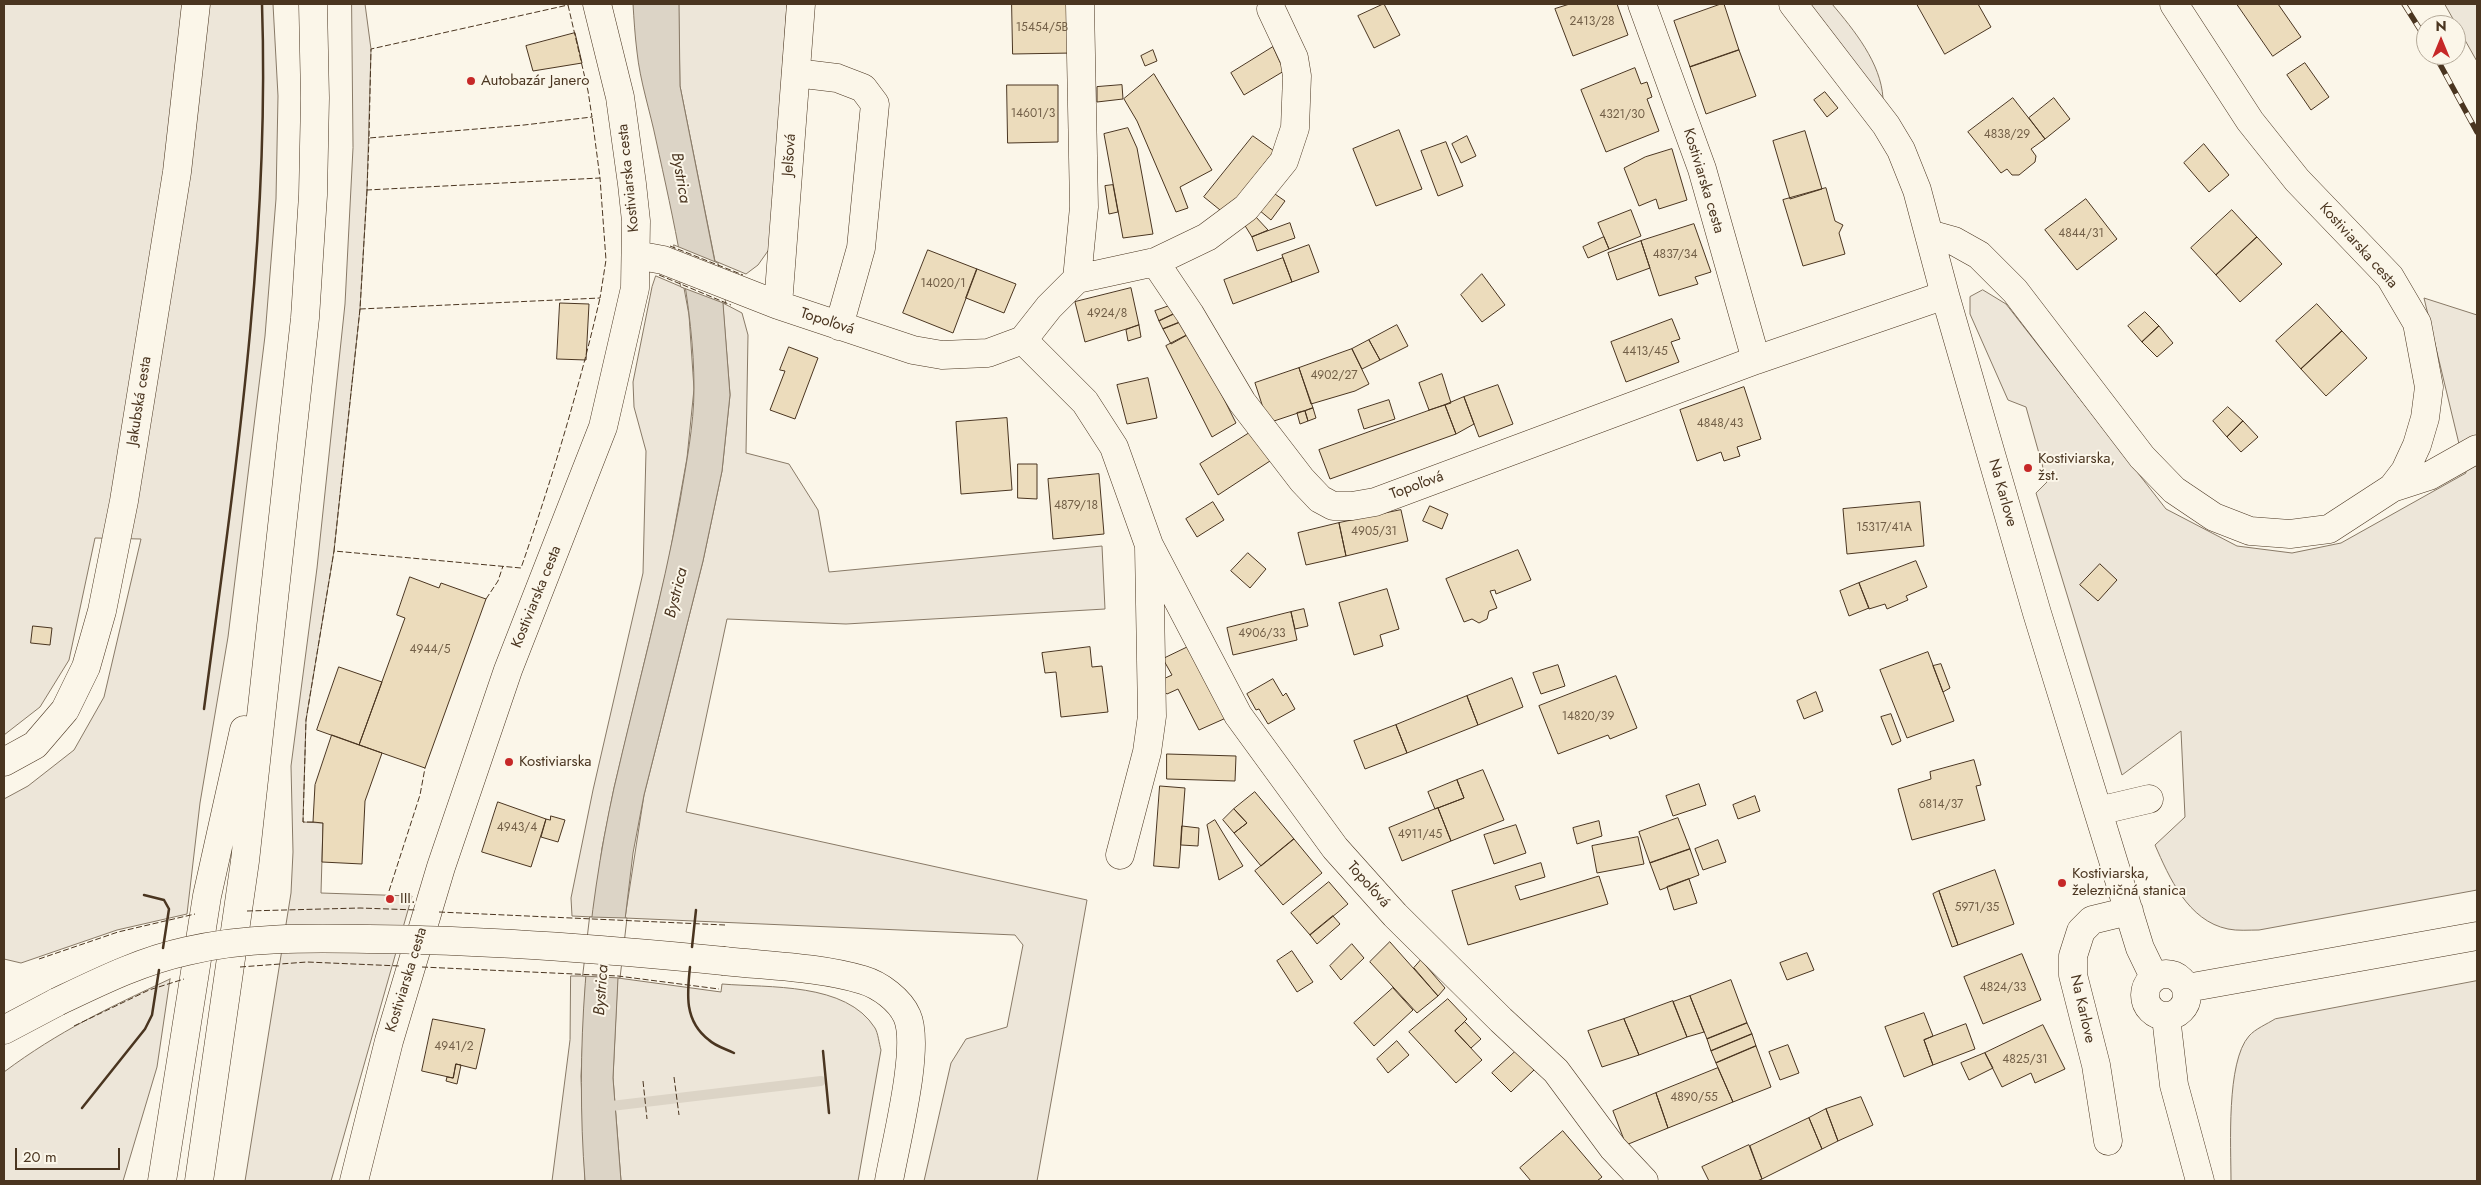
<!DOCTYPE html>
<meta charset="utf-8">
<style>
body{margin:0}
#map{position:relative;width:2481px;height:1185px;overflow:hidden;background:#fbf6e9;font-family:Jost,sans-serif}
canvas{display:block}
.frame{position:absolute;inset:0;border:5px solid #4a3520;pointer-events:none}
.north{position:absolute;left:2416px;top:15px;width:50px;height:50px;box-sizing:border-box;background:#fbf6e9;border:1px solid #b4a999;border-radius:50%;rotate:0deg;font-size:14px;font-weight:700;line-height:20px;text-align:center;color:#4a3520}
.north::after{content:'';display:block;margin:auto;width:18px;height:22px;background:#c62828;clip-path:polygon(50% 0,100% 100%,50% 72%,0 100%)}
.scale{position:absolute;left:15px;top:1148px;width:105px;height:22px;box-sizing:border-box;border:2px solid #4a3520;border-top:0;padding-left:6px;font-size:15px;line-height:18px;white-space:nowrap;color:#4a3520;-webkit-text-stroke:4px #fbf6e9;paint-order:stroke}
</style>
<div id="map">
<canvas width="2481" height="1185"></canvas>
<div class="frame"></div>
<div class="north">N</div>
<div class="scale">20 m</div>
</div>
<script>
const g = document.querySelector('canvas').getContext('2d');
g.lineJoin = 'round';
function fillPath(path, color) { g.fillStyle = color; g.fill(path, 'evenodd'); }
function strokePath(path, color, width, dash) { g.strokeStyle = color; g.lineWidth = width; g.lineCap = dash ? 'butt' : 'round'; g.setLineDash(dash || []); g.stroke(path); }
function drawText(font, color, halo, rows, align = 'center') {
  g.font = font + ' Jost,sans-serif'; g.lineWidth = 4; g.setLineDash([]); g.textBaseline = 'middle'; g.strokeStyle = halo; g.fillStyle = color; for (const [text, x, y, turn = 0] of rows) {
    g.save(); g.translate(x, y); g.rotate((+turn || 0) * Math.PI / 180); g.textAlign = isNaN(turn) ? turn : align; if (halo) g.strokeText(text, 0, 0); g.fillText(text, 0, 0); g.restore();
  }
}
const green = new Path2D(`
 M4 4H273L278 96 276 199 265 336 228 637 200 803 187 914 117 930 21 963 4 959V799L28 786 74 750 104 697 141 539 95 538 69 660 40 707 4 735Z
 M352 4H365L371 49 367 190 360 309 334 551 306 720 303 822 323 823 321 893 412 896 331 1181H245L291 893 293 852 291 766 317 568 345 304 353 148Z
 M679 4H787L770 248 758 265 746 274 715 261 680 86Z
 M1809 4H1832C1854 30 1881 63 1883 98Z
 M2445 4H2477V61Z
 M656 276 684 288 689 315 694 389 687 458 668 564 614 788 602 848 593 917 572 916 571 898 593 790 643 573 646 451 634 407 633 382 652 287Z
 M1983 290 2006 304 2166 509 2237 546 2292 553 2341 543 2466 473 2424 298 2477 315V890L2259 930C2249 930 2237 931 2228 929 2188 921 2169 877 2155 845L2185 817 2181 731 2122 775 2036 493 2047 482 2026 407 2008 400 1970 314V297Z
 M723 303 742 313 748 335 746 453 789 464 818 510 829 572 1102 546 1105 609 846 624 727 619 686 812 1087 900 1037 1181H924L951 1063 966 1039 1007 1027 1023 945 1015 935 625 918 644 795 703 561 722 471 730 395Z
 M571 976H586L581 1076 585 1181H552L570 1040Z
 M618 978 721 992 722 984C769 988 846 982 875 1028 878 1033 879 1043 881 1050L858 1181H621L613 1078Z
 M170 979 157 1067 123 1181H4V1072C59 1031 108 1008 170 979Z
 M2477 981V1181H2231C2231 1147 2226 1062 2249 1036 2255 1029 2267 1024 2275 1019Z`);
fillPath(green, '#ede6d9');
strokePath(green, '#887966', 1);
const water = new Path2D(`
 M633 4H679L680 86 723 303 730 395 722 471 703 561 644 795 633 853 618 978 613 1078 621 1181H585C575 1050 586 916 614 788 636 692 662 598 680 501 686 464 694 426 694 388 694 308 673 218 656 140 650 111 640 81 637 52 635 36 634 20 633 4Z`);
fillPath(water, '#dcd4c6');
strokePath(water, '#887966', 1);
const pier = new Path2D(`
 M674 245 718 263 726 304 681 287Z
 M590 917 627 918 620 978 583 976Z`);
fillPath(pier, '#fbf6e9');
strokePath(pier, '#887966', 1);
strokePath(new Path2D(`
 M603 1107 821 1081`), '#dcd4c6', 10);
const building = new Path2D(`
 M1012 4H1071L1072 53 1013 54Z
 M1384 4 1400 35 1374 48 1358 16Z
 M1570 4H1617L1628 35 1573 56 1555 9Z
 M1721 4H1724L1739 50 1690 67 1674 21Z
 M1917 4H1978L1991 27 1945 54Z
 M2237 4H2278L2301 37 2273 56Z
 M575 33 582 63 533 71 526 46Z
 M1273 47 1284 71 1244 95 1231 73Z
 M1153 50 1157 61 1145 66 1141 56Z
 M1739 50 1756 96 1706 114 1690 67Z
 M2305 63 2329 97 2311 110 2287 75Z
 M1635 68 1641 84 1647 82 1652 97 1647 99 1659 131 1606 152 1581 90Z
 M1154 74 1212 170 1180 187 1188 208 1176 212 1137 121 1124 99Z
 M1007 85H1058V142L1008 143Z
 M1122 85 1123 99 1097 102V87Z
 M1825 92 1838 108 1827 117 1814 100Z
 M2013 98 2045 139 2031 149 2036 156 2035 162 2019 175H2012L2007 169 2001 173 1968 132Z
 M2054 98 2070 119 2045 139 2029 118Z
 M1128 128 1137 148 1153 234 1123 238 1104 134Z
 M1399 130 1422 189 1376 206 1353 149Z
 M1805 131 1822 189 1790 199 1773 141Z
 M1253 136 1274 151 1225 214 1204 197Z
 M1467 136 1476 156 1461 163 1452 144Z
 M1446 142 1463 186 1438 196 1421 151Z
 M2204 144 2229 175 2209 192 2184 163Z
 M1672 149 1687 200 1659 209 1656 199 1639 206 1624 168 1645 157Z
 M1113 185 1118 212 1109 214 1105 186Z
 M1826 188 1835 221 1843 225 1839 233 1845 254 1803 266 1783 200Z
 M1272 192 1285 201 1271 220 1259 210Z
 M2086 199 2117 239 2077 270 2045 230Z
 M1631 210 1641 236 1609 249 1598 223Z
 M2232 210 2257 237 2216 275 2191 248Z
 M1255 216 1268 230 1252 237 1244 224Z
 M1290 223 1295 238 1257 251 1252 237Z
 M1694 224 1711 272 1695 277 1698 284 1659 296 1641 241Z
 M1604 237 1609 249 1588 258 1583 247Z
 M2257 237 2282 264 2240 302 2216 275Z
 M1641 241 1650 268 1617 280 1608 253Z
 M1309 245 1319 272 1292 282 1282 255Z
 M928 250 977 269 953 333 903 313Z
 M1283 258 1292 282 1233 304 1224 280Z
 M977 269 1016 284 1004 313 966 298Z
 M1482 274 1505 305 1482 322 1461 295Z
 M1131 288 1139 325 1085 342 1075 302Z
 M560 303 589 304 586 360 557 359Z
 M2317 304 2342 331 2301 369 2276 341Z
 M1172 305 1178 312 1159 321 1155 311Z
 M1178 312 1183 321 1163 329 1159 321Z
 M2145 312 2159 326 2142 342 2128 326Z
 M1672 319 1680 339 1671 342 1679 362 1626 382 1611 342Z
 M1183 321 1189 334 1171 344 1163 329Z
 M1139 325 1141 337 1128 341 1126 330Z
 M1397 325 1408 346 1380 360 1369 340Z
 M2159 326 2173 343 2157 357 2142 342Z
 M2342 331 2367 358 2326 396 2301 369Z
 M1191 333 1236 423 1212 437 1166 346Z
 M1369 340 1380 360 1362 369 1352 349Z
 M789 347 818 358 795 419 770 410 785 371 780 370Z
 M1352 349 1369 384 1355 391 1311 404 1299 368Z
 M1299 368 1313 408 1268 423 1255 383Z
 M1442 374 1451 403 1429 410 1419 383Z
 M1148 378 1157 418 1127 424 1117 385Z
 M1498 385 1513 424 1479 437 1464 397Z
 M1744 387 1761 439 1737 447 1740 456 1724 461 1721 452 1697 461 1680 410Z
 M1464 397 1474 424 1456 434 1445 405Z
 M1389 400 1395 419 1364 429 1358 410Z
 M1445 405 1456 434 1330 479 1319 450Z
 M2228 407 2243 421 2227 437 2213 421Z
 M1313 408 1316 418 1308 421 1305 411Z
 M1305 411 1308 421 1300 424 1297 413Z
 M1007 418 1012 490 961 494 956 422Z
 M2243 421 2258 437 2241 452 2227 437Z
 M1251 432 1270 461 1218 495 1200 464Z
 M1018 464H1037V499L1018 498Z
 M1099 474 1104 534 1053 539 1048 479Z
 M1213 502 1224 520 1197 537 1186 519Z
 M1920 502 1924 546 1847 554 1843 509Z
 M1430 506 1448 514 1442 529 1423 521Z
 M1401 510 1408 541 1346 556 1339 523Z
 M1339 523 1346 556 1306 565 1298 533Z
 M1518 550 1531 580 1496 594 1495 590 1490 591 1497 608 1489 611 1487 619 1479 623 1472 619 1464 622 1446 579Z
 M1248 553 1266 569 1250 588 1231 571Z
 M1916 561 1927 587 1906 596 1908 600 1887 609 1885 604 1869 609 1859 583Z
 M2100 564 2117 580 2098 601 2080 585Z
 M410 577 439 588 441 583 486 599 425 768 359 745 405 618 397 615Z
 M1859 583 1869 608 1849 616 1840 591Z
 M1387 589 1399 629 1380 635 1383 646 1354 655 1339 603Z
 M1304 609 1308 626 1295 629 1291 612Z
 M1291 612 1297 640 1233 655 1227 628Z
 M33 626 52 628 50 645 31 643Z
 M1190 646 1226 718 1199 730 1178 689 1167 694 1161 689V680L1172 675 1163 659Z
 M1090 647 1092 667 1102 666 1108 712 1061 717 1056 672 1045 673 1042 653Z
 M1928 652 1954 721 1907 738 1880 670Z
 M1941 664 1950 688 1943 692 1933 666Z
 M1558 665 1565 686 1541 694 1533 673Z
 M339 667 382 682 359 745 317 730Z
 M1616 676 1637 728 1610 739 1608 735 1558 754 1539 706Z
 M1512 678 1523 707 1478 725 1467 696Z
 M1273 679 1283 696 1286 693 1295 709 1268 724 1259 709 1256 710 1247 694Z
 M1816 692 1823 711 1804 719 1797 701Z
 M1467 696 1478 725 1407 753 1396 725Z
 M1891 714 1901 741 1892 745 1881 717Z
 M1396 725 1407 753 1365 769 1354 741Z
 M332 735 382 753 365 801 362 864 322 862 323 823 313 822 315 785Z
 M1167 754 1236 756 1235 781 1167 779Z
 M1974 760 1981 785 1976 786 1985 820 1912 840 1898 789 1931 779 1930 772Z
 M1483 770 1504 820 1451 841 1438 808 1464 798 1457 780Z
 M1457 780 1464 798 1435 809 1428 792Z
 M1699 784 1706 805 1673 816 1666 796Z
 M1160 786 1185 788 1179 868 1154 866Z
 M1255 792 1294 839 1261 866 1234 833 1247 823 1234 809Z
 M1755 796 1760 811 1738 819 1733 805Z
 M498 802 546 819 531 867 482 852Z
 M1438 808 1451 841 1402 861 1389 828Z
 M1234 809 1247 823 1234 833 1223 820Z
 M551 816 565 820 558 842 541 837 546 819 550 820Z
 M1678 818 1690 849 1650 863 1639 832Z
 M1215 820 1243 866 1219 880 1207 825Z
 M1599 821 1602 836 1577 844 1573 828Z
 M1516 825 1526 853 1494 864 1484 835Z
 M1182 826 1199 828 1198 846 1181 845Z
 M1638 837 1644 864 1597 873 1592 846Z
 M1294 839 1322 873 1283 905 1255 871Z
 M1718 840 1726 862 1703 870 1695 849Z
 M1690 849 1699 875 1660 890 1650 863Z
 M1541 863 1545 877 1515 886 1520 900 1599 876 1608 904 1468 945 1452 891Z
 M1995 870 2014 924 1958 945 1939 891Z
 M1689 879 1697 903 1674 910 1667 887Z
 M1329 882 1348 904 1310 935 1291 913Z
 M1939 891 1958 945 1952 947 1933 894Z
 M1333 916 1340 924 1317 944 1310 935Z
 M1390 942 1438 996 1417 1013 1370 962Z
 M1352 944 1364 958 1341 980 1330 966Z
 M1292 951 1313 982 1297 992 1277 961Z
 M1807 953 1814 970 1787 980 1780 963Z
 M2022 954 2041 1000 1983 1024 1964 977Z
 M1421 960 1445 988 1438 996 1414 968Z
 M1731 980 1747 1023 1707 1039 1690 996Z
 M1393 988 1413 1010 1374 1046 1354 1023Z
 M1690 996 1704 1032 1687 1037 1673 1002Z
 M1448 999 1467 1019 1455 1031 1482 1060 1456 1083 1409 1032Z
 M1673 1001 1687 1037 1639 1055 1624 1019Z
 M1924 1013 1933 1036 1924 1040 1933 1065 1904 1077 1885 1027Z
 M433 1019 485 1029 476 1069 456 1064 453 1078 422 1071Z
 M1624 1019 1639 1055 1602 1067 1588 1031Z
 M1465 1022 1481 1039 1471 1048 1455 1031Z
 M1747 1023 1752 1034 1711 1051 1707 1039Z
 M1966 1024 1975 1049 1933 1065 1924 1040Z
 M2043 1025 2065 1069 2035 1083 2031 1073 2002 1087 1985 1053Z
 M1752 1034 1756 1046 1716 1063 1711 1051Z
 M1397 1041 1409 1055 1388 1073 1377 1059Z
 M1788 1045 1799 1073 1780 1080 1769 1052Z
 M1756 1046 1771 1087 1733 1102 1716 1063Z
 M1516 1051 1534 1070 1511 1092 1492 1073Z
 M1985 1053 1993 1068 1969 1080 1961 1063Z
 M456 1064 461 1065 457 1084 446 1081 447 1077 453 1078Z
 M1718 1068 1733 1102 1668 1128 1656 1093Z
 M1656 1093 1668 1128 1626 1145 1613 1111Z
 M1861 1097 1873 1125 1838 1141 1826 1109Z
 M1826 1109 1838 1141 1822 1149 1809 1118Z
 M1809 1118 1822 1149 1762 1179 1750 1146Z
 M1563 1131 1602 1177 1597 1181H1531L1520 1168Z
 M1749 1145 1762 1179 1757 1181H1709L1702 1167Z`);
fillPath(building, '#ecdcbc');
strokePath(building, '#4a3520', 1);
const minor = new Path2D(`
 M1642 4 1702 169 1756 360
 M1793 4 1886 125 1901 150 1917 190 1945 295 2037 613 2140 948 2154 977
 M796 73 837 78 863 88 875 104 861 248 839 326
 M1929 234 1954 241 1979 255 2015 291 2142 457 2174 490 2214 517 2250 531 2290 534 2329 529 2392 488 2405 471 2417 445 2425 418 2429 387 2417 323 2390 277 2297 180 2250 121 2174 4
 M636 255 663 260 778 305 913 350 942 355 988 353 1023 340 1049 307 1077 279 1155 262 1207 237 1246 208 1284 161 1295 128 1297 76 1294 58 1271 9
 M1155 262 1190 314 1242 402 1302 480 1320 499 1333 506H1352L1375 502 1756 360 1945 295
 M1077 279 1084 207 1080 4
 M778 305 801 4
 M1023 340 1085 402 1114 447 1149 545 1238 715 1335 848 1395 915 1501 1020 1556 1071 1613 1148 1644 1181
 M2392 488 2429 476 2477 449
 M4 762 35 745 65 710 86 667 102 611 124 501 177 172 196 4
 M2098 811 2149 799
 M1120 855 1147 752 1152 716 1149 547
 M2145 995a21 21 0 1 1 42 0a21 21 0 1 1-42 0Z
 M2187 988 2477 936
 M2166 1017 2174 1085 2200 1181
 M2108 1141 2096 1065 2073 975V956L2081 931 2092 920 2129 911
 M354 1181 389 1041 441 867 508 670 603 427 635 288 636 221 632 184 620 97 597 4`);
const major = new Path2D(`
 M724 961C769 966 819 967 863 980 880 985 900 1000 907 1016 921 1047 895 1145 889 1181
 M4 1030 57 1002
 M162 1181 207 896 244 730
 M199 1181 245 861 305 318 313 195 315 98 313 4`);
strokePath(minor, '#4a3520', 29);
strokePath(major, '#4a3520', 29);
strokePath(minor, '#fbf6e9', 28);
strokePath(major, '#fbf6e9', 28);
const rail = new Path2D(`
 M2404 4 2426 39
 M2435 55 2477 132`);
strokePath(rail, '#4a3520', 5.5);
strokePath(rail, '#fbf6e9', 4, [11]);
const majorBridge = new Path2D(`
 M57 1002C99 982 141 961 187 951 246 937 308 938 368 939 487 940 605 949 724 961`);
strokePath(majorBridge, '#4a3520', 29, []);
strokePath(majorBridge, '#fbf6e9', 28);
strokePath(new Path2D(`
 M568 5 588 91 592 117 524 125 369 138 371 49Z
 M369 138 367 190 600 178 592 117
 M367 190 360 309 600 298 606 260 600 178
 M670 246 743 275
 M659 275 731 305
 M360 309 334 551 521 568C552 479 579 389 600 298
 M486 599 498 581 503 566
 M313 822H303L306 720 334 551
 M389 891 420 795 425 768
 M247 911 360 908 417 910
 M439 912 725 925
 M39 959 118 932 195 914
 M240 967 307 962 400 966
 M422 967 618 976 719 989
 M74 1026 149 990 184 979
 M674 1077 679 1115
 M643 1081 647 1119`), '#4a3520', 1, [6, 2.5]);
strokePath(new Path2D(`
 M204 709C235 475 270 240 262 4
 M144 895 164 900 169 909 163 948
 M692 947 696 910
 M690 967C687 994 684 1021 709 1040 715 1046 726 1049 734 1053
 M823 1051 829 1113
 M82 1108 145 1029 152 1015 159 970`), '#4a3520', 2.5);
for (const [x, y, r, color] of [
 [471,81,5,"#c62828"],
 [2028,468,5,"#c62828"],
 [509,762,5,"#c62828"],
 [2062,883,5,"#c62828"],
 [390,899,5,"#c62828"]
]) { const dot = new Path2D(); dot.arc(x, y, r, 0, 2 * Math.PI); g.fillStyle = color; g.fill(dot); strokePath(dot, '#fbf6e9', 2); }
drawText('12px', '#725f47', null, [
 ["2413/28",1592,22],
 ["15454/5B",1042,28],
 ["14601/3",1033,114],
 ["4321/30",1622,115],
 ["4838/29",2007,135],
 ["4844/31",2081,234],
 ["4837/34",1675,255],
 ["14020/1",943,284],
 ["4924/8",1107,314],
 ["4413/45",1645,352],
 ["4902/27",1334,376],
 ["4848/43",1720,424],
 ["4879/18",1076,506],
 ["15317/41A",1884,528],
 ["4905/31",1374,532],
 ["4906/33",1262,634],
 ["4944/5",430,650],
 ["14820/39",1588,717],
 ["6814/37",1941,805],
 ["4943/4",517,828],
 ["4911/45",1420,835],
 ["5971/35",1977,908],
 ["4824/33",2003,988],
 ["4941/2",454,1047],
 ["4825/31",2025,1060],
 ["4890/55",1694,1098]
]);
drawText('15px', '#4a3520', '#fbf6e9', [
 ["Autobazár Janero",481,81],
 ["Kostiviarska,",2038,459],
 ["žst.",2038,476],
 ["Kostiviarska",519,762],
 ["Kostiviarska,",2072,874],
 ["železničná stanica",2072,891],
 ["III.",400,899]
], 'left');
drawText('15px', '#4a3520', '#fbf6e9', [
 ["Jelšová",790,155,-86],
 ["Kostiviarska cesta",629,178,-96],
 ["Kostiviarska cesta",1703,181,73],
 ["Kostiviarska cesta",2358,246,48],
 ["Topoľová",827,322,18],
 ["Jakubská cesta",140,401,-81],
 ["Topoľová",1417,486,-20],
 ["Na Karlove",2002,493,74],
 ["Kostiviarska cesta",537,597,-68],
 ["Topoľová",1368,885,48],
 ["Kostiviarska cesta",407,980,-73],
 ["Na Karlove",2082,1009,77]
]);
drawText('italic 16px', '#4a3520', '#fbf6e9', [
 ["Bystrica",680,178,80],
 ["Bystrica",677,593,-76],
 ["Bystrica",602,990,-86]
]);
</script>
